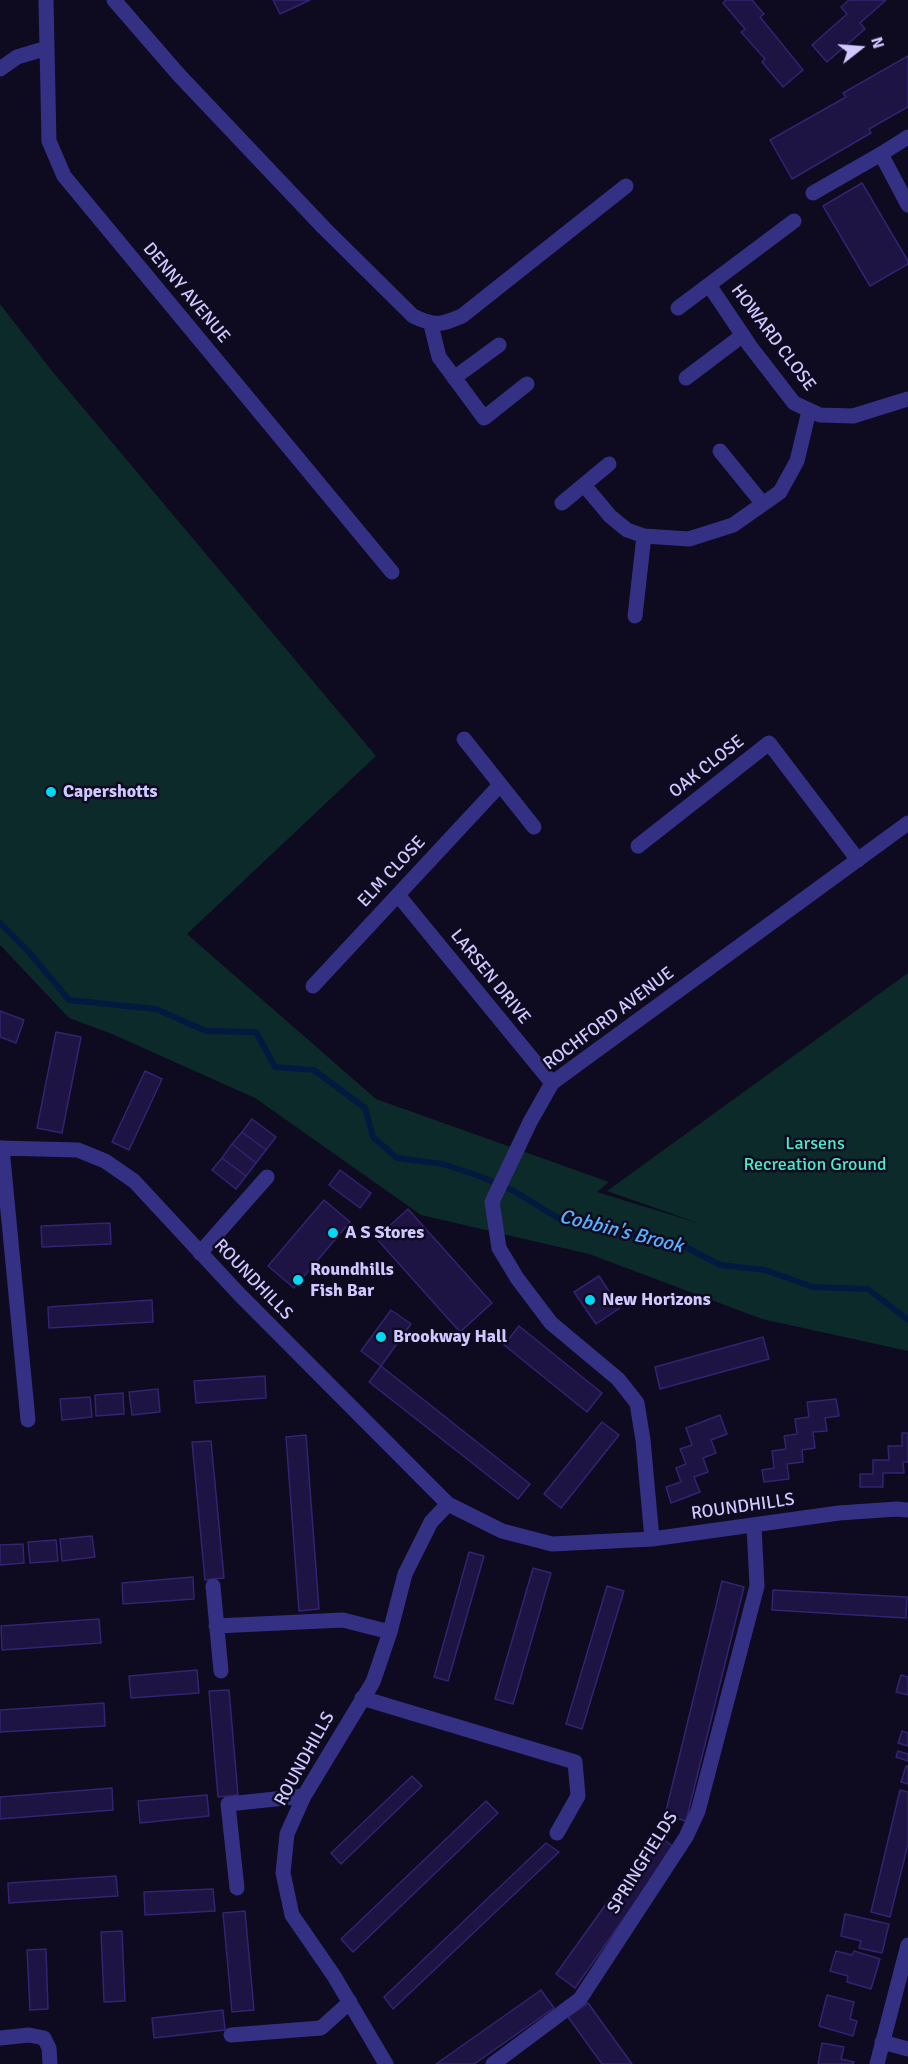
<!DOCTYPE html>
<style>
body{margin:0}
#map{position:relative;width:908px;height:2064px;overflow:hidden;background:#0e0a20;font-family:Signika,sans-serif}
canvas{display:block}
.north{position:absolute;left:830px;top:18px;width:60px;height:60px;-webkit-text-stroke:4px #0e0a20;paint-order:stroke;rotate:73deg;font-size:16px;font-weight:700;line-height:24px;text-align:center;color:#cfc9ff}
.north::after{content:'';display:block;margin:auto;width:21px;height:27px;background:#cfc9ff;clip-path:polygon(50% 0,100% 100%,50% 72%,0 100%)}
</style>
<div id="map">
<canvas width="908" height="2064"></canvas>
<div class="north">N</div>
</div>
<script>
const g = document.querySelector('canvas').getContext('2d');
g.lineJoin = 'round';
function fillPath(path, color) { g.fillStyle = color; g.fill(path, 'evenodd'); }
function strokePath(path, color, width, dash) { g.strokeStyle = color; g.lineWidth = width; g.lineCap = dash ? 'butt' : 'round'; g.setLineDash(dash || []); g.stroke(path); }
function drawText(font, color, halo, rows, align = 'center') {
  g.font = font + ' Signika,sans-serif'; g.lineWidth = 5; g.setLineDash([]); g.textBaseline = 'middle'; g.strokeStyle = halo; g.fillStyle = color; for (const [text, x, y, turn = 0] of rows) {
    g.save(); g.translate(x, y); g.rotate((+turn || 0) * Math.PI / 180); g.textAlign = isNaN(turn) ? turn : align; if (halo) g.strokeText(text, 0, 0); g.fillText(text, 0, 0); g.restore();
  }
}
fillPath(new Path2D(`
 M0 304 52 371 376 756 187 934 376 1099 609 1182 597 1192 701 1224 607 1191 908 973V1351L762 1319 589 1254 421 1215 255 1098 112 1034 69 1018 0 945Z`), '#0c2a29');
strokePath(new Path2D(`
 M0 923 30 953 69 1000 156 1009 206 1031 256 1032 275 1067 314 1070 365 1108 373 1137 397 1158 443 1164 482 1177 514 1191 558 1218 680 1244 720 1265 765 1270 813 1287 868 1289 908 1320`), '#04193f', 6);
const building = new Path2D(`
 M273 0H310L280 14Z
 M726 0H752L764 14 760 17 803 70 783 87 762 62 765 59 741 32 745 29 723 3Z
 M849 0H886L860 23 865 29 827 62 812 45 847 14 841 7Z
 M908 56V107L869 129 871 133 792 179 770 140 846 97 843 93Z
 M862 183 908 261V264L870 286 823 206Z
 M0 1011 24 1020 16 1043 0 1037Z
 M56 1032 81 1037 62 1133 37 1128Z
 M145 1071 162 1079 129 1150 112 1142Z
 M252 1119 276 1137 266 1150 242 1132Z
 M242 1132 266 1150 256 1163 232 1144Z
 M232 1144 256 1163 246 1176 222 1158Z
 M222 1158 246 1176 236 1189 212 1170Z
 M340 1170 371 1193 360 1208 329 1185Z
 M324 1200 350 1222 294 1288 268 1266Z
 M408 1209 492 1303 460 1332 376 1238Z
 M110 1223 111 1244 42 1247 41 1226Z
 M599 1276 620 1308 596 1324 574 1292Z
 M152 1300 153 1322 49 1328 48 1307Z
 M391 1310 411 1324 381 1366 361 1351Z
 M519 1326 602 1393 587 1412 504 1345Z
 M763 1337 769 1359 660 1389 655 1367Z
 M381 1366 530 1484 518 1499 369 1382Z
 M265 1376 266 1398 196 1403 194 1381Z
 M158 1389 160 1412 132 1415 129 1392Z
 M123 1393 124 1414 96 1416 95 1395Z
 M90 1397 92 1417 62 1420 60 1399Z
 M836 1399 839 1416 825 1418 827 1431 813 1432 815 1448 802 1450 803 1462 787 1464 789 1479 764 1482 762 1470 774 1468 772 1451 786 1449 784 1436 797 1434 795 1419 809 1417 807 1402Z
 M720 1415 727 1434 711 1440 716 1453 703 1458 708 1472 694 1477 700 1492 671 1503 666 1487 681 1482 676 1468 686 1464 680 1449 692 1445 686 1428Z
 M602 1422 619 1435 561 1508 544 1494Z
 M902 1433H908V1462H903L904 1473H883V1487H860V1474H873V1460H889L888 1446H902Z
 M306 1435 319 1609 299 1611 286 1437Z
 M211 1441 224 1578 205 1580 192 1442Z
 M92 1536 95 1557 62 1561 60 1539Z
 M56 1540 58 1561 30 1563 28 1542Z
 M23 1544 24 1563 0 1565V1545Z
 M469 1552 484 1556 448 1681 434 1677Z
 M533 1568 551 1573 513 1704 495 1699Z
 M193 1577 194 1599 123 1604 122 1583Z
 M722 1581 744 1587 686 1821 665 1815Z
 M607 1586 624 1591 582 1729 566 1724Z
 M773 1590 907 1597 906 1618 772 1610Z
 M99 1619 101 1643 2 1650 1 1626Z
 M197 1670 199 1693 131 1698 129 1676Z
 M901 1675 908 1677V1695L896 1692Z
 M229 1690 238 1795 218 1797 209 1691Z
 M104 1703 105 1726 0 1732V1710Z
 M902 1731 908 1733V1746L898 1743Z
 M898 1751 908 1754V1761L896 1757Z
 M906 1766H908V1784L901 1782Z
 M412 1776 422 1786 341 1864 331 1853Z
 M112 1788 113 1810 0 1819V1797Z
 M900 1790 908 1792V1844L890 1917 871 1912Z
 M207 1795 209 1816 140 1823 138 1801Z
 M486 1801 498 1813 353 1952 341 1939Z
 M656 1834 674 1847 575 1988 556 1974Z
 M546 1843 559 1852 393 2009 384 1997Z
 M116 1876 118 1896 9 1903 8 1883Z
 M213 1889 215 1911 145 1915 144 1892Z
 M245 1911 254 2010 232 2012 223 1913Z
 M845 1914 889 1924 882 1953 859 1948 861 1941 841 1936Z
 M122 1931 125 2001 104 2002 101 1932Z
 M46 1949 48 2009 30 2010 27 1950Z
 M836 1951 852 1955 854 1951 880 1959 871 1989 847 1982 848 1976 830 1971Z
 M541 1990 554 2008 474 2064H436Z
 M827 1995 854 2002 850 2019 857 2021 853 2036 819 2026Z
 M588 2003 632 2064H602L568 2017Z
 M223 2010 225 2030 154 2038 152 2018Z
 M822 2043 844 2047 841 2059 854 2062 853 2064H818Z`);
fillPath(building, '#1e1443');
strokePath(building, '#332371', 1.5);
strokePath(new Path2D(`
 M46 0 49 141 64 176 392 572
 M114 0 179 75 324 228 413 316C436 327 440 325 462 316L626 186
 M0 69 17 57 47 48
 M908 137 881 154 908 205
 M813 193 881 154
 M709 285 750 346 794 403 820 415 853 416 908 399
 M678 308 794 221
 M431 325 439 357 484 418 527 384
 M454 378 499 345
 M686 378 743 335
 M720 451 763 504
 M584 485 610 516 627 530 644 536 689 539 733 525 780 492 797 461 809 411
 M562 503 609 464
 M635 616 644 536
 M464 739 534 827
 M638 846 769 743 858 860
 M398 895 552 1083
 M313 986 500 785
 M0 1148 78 1150 105 1161 134 1181 239 1294 448 1504 502 1531 552 1544 652 1539 839 1513 897 1509 908 1510
 M2 1148 28 1420
 M200 1253 267 1177
 M652 1539 643 1440 637 1403 618 1379 551 1323 517 1278 499 1248 492 1202 530 1122 552 1083 908 823
 M213 1586 221 1671
 M216 1626 343 1620 390 1632
 M362 1698 575 1762 578 1796 557 1833
 M237 1888 228 1804 304 1796
 M231 2035 321 2028 350 2002
 M0 2038 29 2035 44 2038 49 2048 50 2064
 M882 2042 908 2049
 M386 2064 334 1976 292 1915 283 1873 287 1834 304 1796 373 1682 390 1632 405 1574 431 1522 448 1504
 M493 2064 580 1999 686 1837 698 1811 757 1586 754 1526
 M877 2064 908 1945`), '#343084', 15);
for (const [x, y, r, color] of [
 [51,792,6,"#00d9f4"],
 [333,1233,6,"#00d9f4"],
 [298,1280,6,"#00d9f4"],
 [590,1300,6,"#00d9f4"],
 [381,1337,6,"#00d9f4"]
]) { const dot = new Path2D(); dot.arc(x, y, r, 0, 2 * Math.PI); g.fillStyle = color; g.fill(dot); strokePath(dot, '#0e0a20', 2); }
drawText('18px', '#cfc9ff', '#0e0a20', [
 ["DENNY AVENUE",186,293,50],
 ["HOWARD CLOSE",773,338,53],
 ["OAK CLOSE",707,767,-38],
 ["ELM CLOSE",392,872,-47],
 ["LARSEN DRIVE",490,977,51],
 ["ROCHFORD AVENUE",609,1019,-37],
 ["ROUNDHILLS",253,1280,46],
 ["ROUNDHILLS",743,1507,-8],
 ["ROUNDHILLS",305,1759,-61],
 ["SPRINGFIELDS",643,1863,-58]
]);
drawText('bold 18px', '#cfc9ff', '#0e0a20', [
 ["Capershotts",63,792],
 ["A S Stores",345,1233],
 ["Roundhills",310,1270],
 ["Fish Bar",310,1291],
 ["New Horizons",602,1300],
 ["Brookway Hall",393,1337]
], 'left');
drawText('18px', '#48ecc4', '#0e0a20', [
 ["Larsens",815,1144],
 ["Recreation Ground",815,1165]
]);
drawText('italic 20px', '#57b0ff', '#0e0a20', [
 ["Cobbin's Brook",621,1232,14]
]);
</script>
